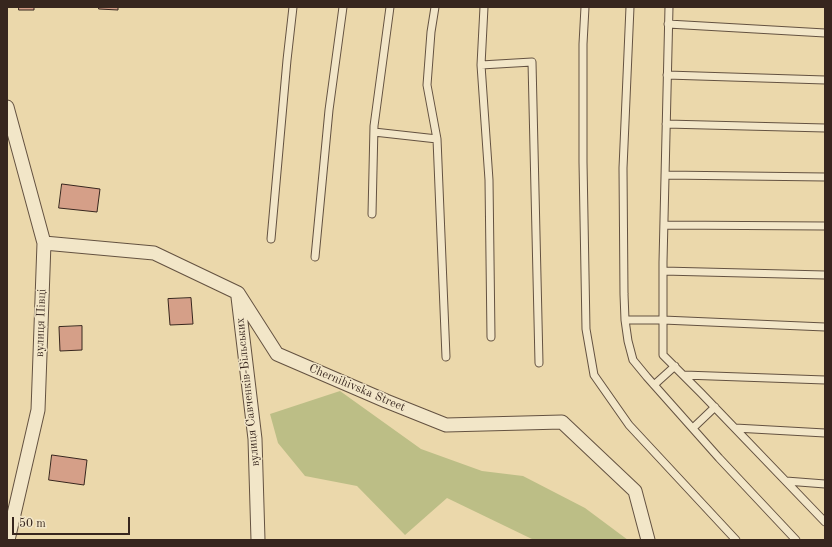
<!DOCTYPE html>
<meta charset="utf-8">
<style>
body{margin:0}
#map{position:relative;width:832px;height:547px;overflow:hidden;background:#ebd8ab;font-family:"Old Standard TT",serif}
canvas{display:block}
.frame{position:absolute;inset:0;border:8px solid #37261e;pointer-events:none}
.scale{position:absolute;left:12px;top:517px;width:118px;height:18px;box-sizing:border-box;border:2px solid #37261e;border-top:0;padding-left:5px;font-size:12px;line-height:14px;white-space:nowrap;color:#37261e;-webkit-text-stroke:3px #f2e6c8;paint-order:stroke}
</style>
<div id="map">
<canvas width="832" height="547"></canvas>
<div class="frame"></div>
<div class="scale">50 m</div>
</div>
<script>
const g = document.querySelector('canvas').getContext('2d');
g.lineJoin = 'round';
function fillPath(path, color) { g.fillStyle = color; g.fill(path, 'evenodd'); }
function strokePath(path, color, width, dash) { g.strokeStyle = color; g.lineWidth = width; g.lineCap = dash ? 'butt' : 'round'; g.setLineDash(dash || []); g.stroke(path); }
function drawText(font, color, halo, rows, align = 'center') {
  g.font = font + ' "Old Standard TT",serif'; g.lineWidth = 3; g.setLineDash([]); g.textBaseline = 'middle'; g.strokeStyle = halo; g.fillStyle = color; for (const [text, x, y, turn = 0] of rows) {
    g.save(); g.translate(x, y); g.rotate((+turn || 0) * Math.PI / 180); g.textAlign = isNaN(turn) ? turn : align; if (halo) g.strokeText(text, 0, 0); g.fillText(text, 0, 0); g.restore();
  }
}
fillPath(new Path2D(`
 M340 391 421 449 482 471 523 476 585 508 628 540H534L447 498 405 535 357 486 305 476 278 443 270 414Z`), '#bcbe86');
const building = new Path2D(`
 M19 7H34V10H19Z
 M99 7H118V10L99 9Z
 M62 184 100 189 97 212 59 208Z
 M191 298 193 324 170 325 168 299Z
 M82 326V350L60 351 59 327Z
 M52 455 87 460 84 485 49 480Z`);
fillPath(building, '#d59f88');
strokePath(building, '#37261e', 1);
const service = new Path2D(`
 M435 7 431 32 427 85 437 139 446 357
 M484 7 481 65 489 180 491 337
 M585 7 583 44V162L586 329 594 375 629 425 736 540
 M630 7 623 168 624 294 625 320 628 341 633 360 647 377 719 458 796 540
 M669 7 663 262V355L701 393 825 522
 M668 24 825 33
 M481 65 532 62 539 363
 M667 75 825 80
 M666 124 825 128
 M374 132 437 139
 M665 175 825 177
 M372 214 374 126 390 7
 M664 225 825 226
 M271 239 287 60 293 7
 M315 257 329 110 343 7
 M663 271 825 275
 M625 320H663L825 327
 M684 375 825 380
 M654 385 675 366
 M693 428 715 407
 M735 428 825 433
 M786 481 825 484`);
const minor = new Path2D(`
 M7 107 44 243 38 410 8 540
 M44 243 154 253 238 293 277 354 386 401 446 425 562 422 635 491 648 540
 M238 297 255 439 258 540`);
strokePath(service, '#645241', 9);
strokePath(minor, '#645241', 15);
strokePath(service, '#f2e6c8', 7);
strokePath(minor, '#f2e6c8', 13);
drawText('12px', '#37261e', '#f2e6c8', [
 ["вулиця Півці",41,323,-88],
 ["Chernihivska Street",357,388,23],
 ["вулиця Савченків-Більських",248,392,-96]
]);
</script>
